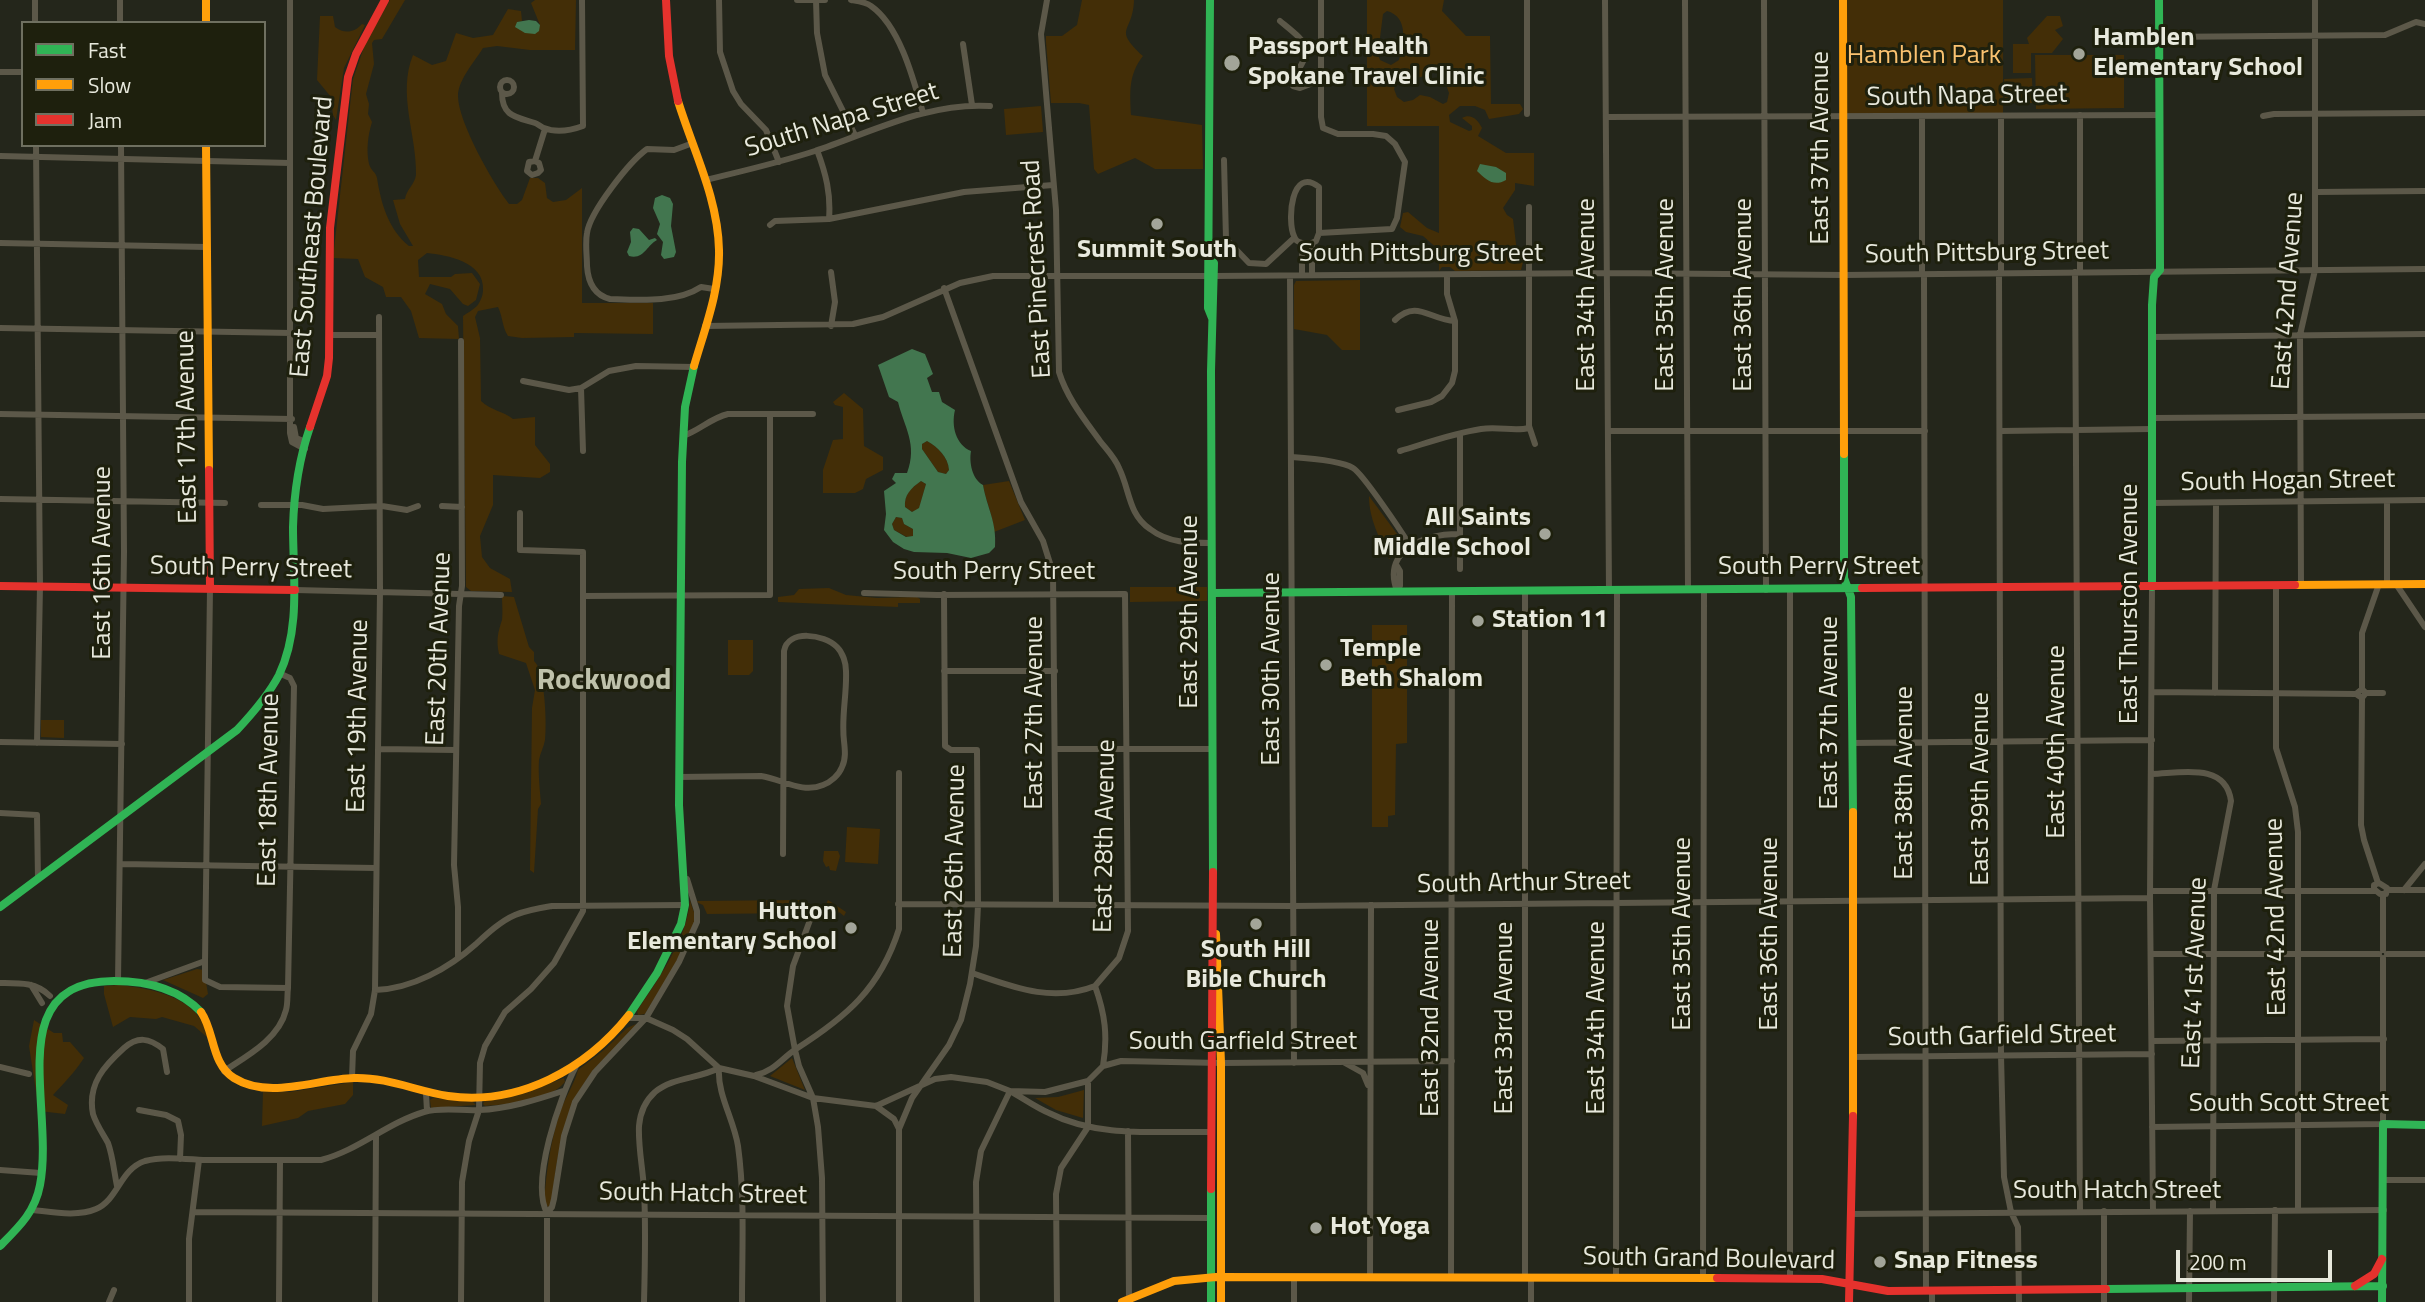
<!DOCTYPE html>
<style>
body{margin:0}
#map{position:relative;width:2425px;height:1302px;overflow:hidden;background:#24261b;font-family:"Titillium Web",sans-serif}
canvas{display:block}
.legend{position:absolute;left:21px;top:21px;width:245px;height:126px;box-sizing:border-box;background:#1e200d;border:2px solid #6f7060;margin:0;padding:9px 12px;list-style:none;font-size:21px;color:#e8e9dd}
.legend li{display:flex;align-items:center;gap:14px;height:35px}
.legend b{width:35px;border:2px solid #6f7060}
.scale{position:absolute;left:2176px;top:1250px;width:156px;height:32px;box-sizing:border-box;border:4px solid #e8e9dd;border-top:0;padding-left:9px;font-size:21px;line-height:24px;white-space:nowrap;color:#e8e9dd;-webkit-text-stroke:5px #1e200d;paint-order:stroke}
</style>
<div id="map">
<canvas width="2425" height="1302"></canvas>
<ul class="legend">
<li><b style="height:9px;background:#30b455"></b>Fast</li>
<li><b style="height:9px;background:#ff9f0a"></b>Slow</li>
<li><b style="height:9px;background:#e5322d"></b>Jam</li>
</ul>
<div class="scale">200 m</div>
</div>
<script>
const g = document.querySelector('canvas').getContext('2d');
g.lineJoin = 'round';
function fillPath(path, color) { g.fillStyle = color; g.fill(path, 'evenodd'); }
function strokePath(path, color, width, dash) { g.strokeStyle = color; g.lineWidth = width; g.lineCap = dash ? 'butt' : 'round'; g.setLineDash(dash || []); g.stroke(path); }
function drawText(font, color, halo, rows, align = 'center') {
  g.font = font + ' "Titillium Web",sans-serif'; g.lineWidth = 6; g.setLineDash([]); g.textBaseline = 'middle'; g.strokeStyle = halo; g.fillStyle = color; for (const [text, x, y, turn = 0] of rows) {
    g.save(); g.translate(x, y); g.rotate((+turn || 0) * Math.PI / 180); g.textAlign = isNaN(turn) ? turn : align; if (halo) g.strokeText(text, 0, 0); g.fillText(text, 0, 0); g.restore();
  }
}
fillPath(new Path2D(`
 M390 0H405L382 39 374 40 372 43 374 64 366 94 369 104 368 114 372 122C368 135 366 150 369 164 371 171 376 172 377 178 381 203 388 229 409 246H413L400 224 393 200 405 199C406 190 415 184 416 175 417 135 397 94 413 55L432 65 446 61 456 33 473 38 493 35 508 9 521 11 522 21 517 22 540 25 531 3 535 0H576L575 50H530L497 46 483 48C475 61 458 80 458 96 458 122 493 183 509 204H517L522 200 530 178H538L545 183 547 198 553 202 566 200 582 188V303H653V334L574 333V337L522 338 508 336C502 327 503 317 498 307L478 311 475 317 480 338 481 401C490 410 503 411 513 419L535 417V445L550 464V472L540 478 493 475V505L480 536 482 557 490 568 510 579 512 592 471 591 466 587 463 316C467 313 473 310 477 306 480 302 483 296 483 290 485 262 447 255 427 253L418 260 419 277H451L455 274 472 273 480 284 476 300 468 306 463 304 450 289 430 284 425 294 442 304 446 314 458 326 459 339 419 338 411 311 401 297H386L383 287 365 277 358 259 333 258 353 79 365 44Z
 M1082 0H1134C1133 34 1112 27 1143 56 1128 75 1130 93 1131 115L1202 125 1203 169H1155L1135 158 1098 174 1094 169 1089 105 1079 103H1051L1046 42V36H1062L1077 25Z
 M1367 0H1444L1442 11 1466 36H1490L1491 104H1520L1523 109 1519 114 1489 119 1485 110 1475 106H1460L1449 115 1450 122 1469 131 1472 130V126L1462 118C1471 113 1478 120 1482 128L1478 136 1506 153H1534V186L1515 183V190L1503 208 1507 215 1513 219 1517 252 1523 262 1521 270 1455 271 1450 267H1442L1439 271V250L1423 236 1406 232 1400 227 1403 213 1408 212 1427 228 1439 233V126H1367ZM1387 11C1409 17 1404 43 1399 60L1391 65 1380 60 1378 54 1383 14ZM1435 70 1442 73 1449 93 1447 102 1443 104 1430 97 1420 95 1413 100 1404 102 1397 97 1394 89 1398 78 1421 77Z
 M1845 0H2003V113L1847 114Z
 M320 16H333L335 27C344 34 354 33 362 24L365 25 344 68 336 120 333 115 331 97 317 80Z
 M2047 16H2060L2063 26 2055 30 2063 39 2052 53H2031V73H2013V44H2029L2027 38Z
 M2035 55H2124V108L2036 109Z
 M2032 78 2033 103H2005L2004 79Z
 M1041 106 1043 132 1006 135 1004 109Z
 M1360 280V350H1342L1327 335 1294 329V285L1296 281Z
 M844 393 863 409 864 446 883 457V470L866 479 863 489 855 493H823V470L833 440 843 439V407L835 405 833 402Z
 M927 441C938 447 948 457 949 470L946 474 938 472 922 449V444Z
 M921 481 926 484 919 509 912 512 905 507C904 494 911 488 921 481Z
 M1009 481 1025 520 994 532C993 515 986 502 983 485Z
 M1369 496 1403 542 1402 548 1389 559C1380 538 1369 520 1369 496Z
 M896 517 902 518 904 524 913 529V536L907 537 894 530 892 524Z
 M1130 587H1207V601L1130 602Z
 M829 588 846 595 877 598 917 597 920 599V603H898V607L778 602V597L794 595 799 589Z
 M502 596 514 597 529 647 534 652V661C545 670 547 724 545 740 544 747 540 753 539 760 538 775 540 790 541 804L538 809 534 873 530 870 532 708 535 690 526 663 499 654C496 640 498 632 502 620 503 613 502 603 502 596Z
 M1372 625H1407V743L1396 744 1395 815 1388 816V827H1372Z
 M728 640H753V671L749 675H728Z
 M41 720H64V738L41 737Z
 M847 827 880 829 878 864 845 862Z
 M824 851H838L840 856 836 871 830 870 829 866 826 867 823 861Z
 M690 900C691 905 694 911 695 916 697 934 656 996 645 1014L638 1015 637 1011C659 978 687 939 690 900Z
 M802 900 810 904 805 913 707 914 703 905 698 903 697 901Z
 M828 900 846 912 844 916 839 912 836 917 823 910Z
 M197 969 204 970 208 994 203 998 163 980Z
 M119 985C154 989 200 997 208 1038L194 1026 162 1017 156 1019 130 1017 113 1027 104 994V986Z
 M34 1020 54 1033H62L63 1042H70L84 1058C75 1072 64 1083 53 1095L68 1105 65 1114 39 1111 29 1046Z
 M636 1024C627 1040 609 1053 596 1067 564 1105 556 1157 552 1204L548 1207 544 1204C546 1174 550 1144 559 1115 564 1099 575 1083 578 1070L604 1050 627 1028Z
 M792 1058 805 1090 770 1076Z
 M564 1078 565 1082C548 1102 509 1104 485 1106L483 1104 485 1100 519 1095Z
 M353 1082V1095L345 1104 308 1111 298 1118 262 1126 263 1092H290Z
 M1084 1090 1083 1118 1056 1110 1035 1098 1058 1097Z
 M433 1098 473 1102 476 1105 431 1108 430 1100Z`), '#432e07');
fillPath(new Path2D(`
 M529 20 536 21 540 25 539 31 535 34 525 33 515 27 517 22Z
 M1480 164 1496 167 1506 173V180C1494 187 1486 180 1477 171Z
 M662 195 670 198 673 204 671 226 676 252 674 257 664 259 661 255 663 242 657 234 660 224 653 208 655 198Z
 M633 228 639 229 649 240 655 238 657 240C647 245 644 260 629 256L627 252 631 242 630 232Z
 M912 349 925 354 933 374 927 378 932 392H939L942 402 955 410C951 426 956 445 971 451 969 462 972 479 983 485 987 508 997 522 995 547L989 553 971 558 947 553 914 552 904 549 893 542 884 530 886 514 884 491 896 483 892 479 895 473H907C918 444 904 427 898 402L889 397 878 365ZM927 441C938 447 948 457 949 470L946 474 938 472 922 449V444ZM921 481 926 484 919 508 912 512 905 507C904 495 911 488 921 481ZM896 517 902 518 904 524 913 529V536L906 537 894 530 892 524Z`), '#42764f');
strokePath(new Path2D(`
 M35 0V23
 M120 0V23
 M290 0V433L292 442 305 449
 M719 0 720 52 733 91 741 104 766 130 779 162
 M797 0H825
 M816 0 817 33 825 75 855 135
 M851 0C857 1 866 2 871 6 900 26 914 81 923 113
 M1047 0 1041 34 1056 210 1059 372C1067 398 1084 419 1100 441 1107 450 1115 458 1119 468 1130 490 1128 514 1150 529 1168 543 1190 543 1212 543
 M1527 0V114
 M1605 0 1609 591
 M1685 0 1688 590
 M1764 0 1766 590
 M1280 21C1308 44 1315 47 1292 79L1293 86 1300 88 1321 80
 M2159 37 2385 35 2416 22 2425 24
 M963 44 972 105
 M0 72H23
 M500 87a7 7 0 1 1 14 0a7 7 0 1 1-14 0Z
 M502 93C502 117 517 117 535 123 538 124 541 127 544 128 556 133 572 130 583 126L582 0
 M2001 116V273
 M2263 116 2274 114 2425 113
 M1606 117 2160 115
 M693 143 674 150 647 149C629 162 590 212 587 233 585 244 587 255 587 266 588 282 594 295 610 299 639 300 677 303 701 287L714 289
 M36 145 40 586 37 743
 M817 150C826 174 831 194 829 219
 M0 156 290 163
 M1224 160 1226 239 1249 263 1266 264 1294 238
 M535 161 539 163 541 170 538 173 532 175 527 171 529 162 535 161 545 129
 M706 180C742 171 778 163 815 151 872 132 928 102 990 106
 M2316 192 2425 191
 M1529 207V426L1535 444
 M770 225 775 221 829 219 964 192 1053 185
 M1319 233 1392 229 1397 218 1405 162 1395 144 1386 136 1373 134H1338L1323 128 1321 117V0
 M0 243 207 247
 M2075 272 2080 1212
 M2080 272V115
 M1999 273 2001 1055 2004 1177 2011 1212 2018 1227 2019 1302
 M1922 274V117
 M1924 274 1926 1291
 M1302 275V243C1297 241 1296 241 1294 236 1287 221 1291 165 1319 187V233L1316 241 1312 243V275
 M1214 276 1607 273 1844 275 2425 269
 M1290 276 1294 1063
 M944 288 1021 502 1043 541 1053 573 1056 905
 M1395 320C1417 299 1430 320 1455 321
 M705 326 853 324 883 317 960 283 993 276H1208
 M831 326 835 302 831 272
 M0 328 292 333
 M330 335H379
 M2152 337 2425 334
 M523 381 569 390 581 388 609 371 636 366 694 367
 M581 388 583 451
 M1398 410 1431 402 1442 396 1452 383 1455 371V321L1447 294V275
 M0 414 292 419
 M2152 418 2425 416
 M294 427 296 438 306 442
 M1608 431H1925
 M2001 431 2152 429
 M1460 434V569
 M683 436C700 430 711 418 728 414H813
 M1400 451C1427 443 1454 433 1481 429 1499 426 1514 432 1529 428
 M1292 457C1306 458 1342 461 1353 468 1363 474 1401 531 1409 544
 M0 499 225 503
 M2387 501V584
 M2152 503 2425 500
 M261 505H302L323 509 382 506 407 510 418 506
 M442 506 462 507
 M2396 584 2425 627
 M2276 585V748L2295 807 2298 832V1210
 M2301 585 2300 335 2315 270V0
 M2152 587 2150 898 2153 1211
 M1396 588 1400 586V571L1397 566
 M295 590 501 595
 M1397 591C1382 550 1424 534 1459 534
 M864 593 937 595 1125 594 1128 931 1119 958 1095 986C1105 1014 1108 1036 1103 1066
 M583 596 770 595V414
 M944 671H1055
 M2362 689V633L2379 584
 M2153 692 2356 694 2362 698 2366 693 2362 689 2356 694
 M2215 693 2216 503
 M2366 693H2383
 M2362 698 2361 825 2364 840 2378 883
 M0 742 122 744
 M1852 743 2152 740
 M378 749 456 750
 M1055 749H1213
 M2152 774C2181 773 2226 762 2231 801L2214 890 2213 1211
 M679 777 761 776C782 779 802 794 823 785 831 782 839 775 842 767 846 759 845 750 844 741 841 717 847 695 846 671 846 663 843 653 837 647 824 634 788 629 784 651L783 854
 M0 813 37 815 38 879
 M120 864 376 868
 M2379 883 2387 888 2386 894H2380L2374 889V885Z
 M2388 890H2425
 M2404 890 2425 864
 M2150 891H2375
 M2383 895V950
 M898 904 1293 906 2150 898
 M813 912 793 966 787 1006 795 1050 799 1066 813 1098 818 1127 822 1178 823 1302
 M2151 954H2379
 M2387 954H2425
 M458 958V907L454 865 459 606 462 586 461 341
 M205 961 210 589
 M972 973C1013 987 1052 1003 1095 986
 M118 981 124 552 121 145
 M0 983C19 983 36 982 50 996
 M145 983 205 961V980L220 987 288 988
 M31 985 42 1003
 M375 990C412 989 449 968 476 944 488 933 501 921 515 915 527 910 540 908 552 906L685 905
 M629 1018H646L673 1030 687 1039 719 1068 754 1076 813 1098 876 1106 935 1079 951 1077 987 1082 1010 1091 1045 1092 1088 1081 1103 1066 1121 1061 1221 1063 1452 1061
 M2152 1041 2384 1039
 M1852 1057 2152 1054
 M1345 1063 1363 1073 1368 1085
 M0 1067 29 1074
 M719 1068C717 1094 734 1120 738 1146 745 1197 742 1250 742 1302
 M224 1071C247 1056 279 1039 286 1010 288 1003 287 995 288 988L294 686 290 678 281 674
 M756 1075C774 1071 781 1059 796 1049 846 1017 880 989 899 929V773
 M352 1078 353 1051 371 1014 375 990 380 592 379 317
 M426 1093 427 1111
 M876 1106 894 1119 899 1129
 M139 1110 166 1115 178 1121 181 1135 180 1159
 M2152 1127 2383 1124V958
 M1128 1131 1129 1302
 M0 1170 41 1173
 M2382 1180H2425
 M117 1186C114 1172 113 1157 108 1143 103 1134 96 1124 93 1114 87 1084 105 1065 124 1048 138 1036 149 1038 163 1049L167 1072
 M33 1210C52 1212 78 1217 96 1209 118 1200 120 1169 145 1161 163 1156 185 1159 203 1160 243 1160 282 1160 321 1160 359 1150 387 1123 424 1112 442 1107 461 1111 479 1110 507 1109 536 1100 563 1091
 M193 1212 1211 1218
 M547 1213 552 1207 554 1199 564 1136 575 1102 595 1072 646 1018 679 962 697 922V911L687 879
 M1850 1214 2384 1210
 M1370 1277 1371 905
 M1451 1277 1452 591
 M1525 1277V591
 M1616 1277 1617 591
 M1703 1277 1704 590
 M1790 1278V590
 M1932 1291V1302
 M109 1302 114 1290
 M189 1302V1239L199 1160
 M279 1302 280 1161
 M375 1302 376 1136
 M461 1302 462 1182 469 1141 479 1110 480 1063 485 1046 505 1012 531 989 554 963 583 911V552L520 550V513
 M547 1302V1213C530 1182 560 1097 576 1066
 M644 1302C645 1265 646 1227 644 1190 643 1169 638 1147 639 1126 640 1114 645 1101 655 1092 673 1077 698 1079 719 1068
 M899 1302V1129L912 1098 949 1045 961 1020 970 984 976 946 978 905 977 750H951L945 746 944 594
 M977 1302 976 1182 981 1151 1010 1091C1023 1098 1035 1107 1049 1113 1098 1138 1157 1131 1211 1132
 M1057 1302 1056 1194 1061 1168 1088 1127V1081
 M1294 1302V1277
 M1531 1302V1277
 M2104 1302V1211
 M2189 1302 2190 1211
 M2274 1302 2275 1210`), '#5c5849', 6);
strokePath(new Path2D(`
 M1210 0 1208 308 1212 318
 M1210 258 1214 263 1211 371 1213 872
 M1844 454V578L1851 597 1853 812
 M2152 587V305L2154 277 2160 270 2159 0
 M1212 593 1862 588
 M0 907 237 730C253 713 268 696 279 675 301 629 293 575 293 527 294 492 299 459 310 427
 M629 1015 657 973 681 924 685 905 679 805 682 462 685 407 694 366
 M1211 1189V1302
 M0 1246C19 1227 35 1212 40 1185 55 1106 0 981 114 981 147 981 178 988 201 1012
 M2106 1289 2383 1286
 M2382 1302 2383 1124 2425 1125`), '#30b455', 8);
strokePath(new Path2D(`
 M206 0V23
 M1843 0 1844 454
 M678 101C693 150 718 198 719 250 720 290 705 328 694 366
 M206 145 209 470
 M2295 585 2425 584
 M1216 934 1221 1063V1302
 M201 1012C215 1032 211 1064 234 1078 269 1100 316 1079 354 1078 387 1077 416 1091 448 1096 519 1106 586 1069 629 1015
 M1853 1116V812
 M1122 1302 1174 1281 1216 1277 1717 1278`), '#ff9f0a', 8);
strokePath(new Path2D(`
 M666 0 669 56 678 101
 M310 427 327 376 329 358 330 228 348 77 356 54 385 0
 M209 470 210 589
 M0 586 295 590
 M1862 588 2295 585
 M1211 1189 1213 872
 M1717 1278 1822 1279 1888 1291 2106 1289
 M2355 1286 2374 1274 2382 1259
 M1849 1302 1853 1116`), '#e5322d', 8);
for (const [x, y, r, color] of [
 [2079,54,7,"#a3a599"],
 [1232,63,9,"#a3a599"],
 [1157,224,7,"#a3a599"],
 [1545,534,7,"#a3a599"],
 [1478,621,7,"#a3a599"],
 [1326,665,7,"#a3a599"],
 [1256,924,7,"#a3a599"],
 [851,928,7,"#a3a599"],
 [1316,1228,7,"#a3a599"],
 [1880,1262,7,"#a3a599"]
]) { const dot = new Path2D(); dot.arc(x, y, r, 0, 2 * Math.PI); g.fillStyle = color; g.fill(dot); strokePath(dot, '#1e200d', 2.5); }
drawText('bold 26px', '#e8e9dd', '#1e200d', [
 ["Hamblen",2093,39],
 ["Elementary School",2093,69],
 ["Passport Health",1248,48],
 ["Spokane Travel Clinic",1248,78],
 ["Summit South",1157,251,"center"],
 ["All Saints",1531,519,"right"],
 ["Middle School",1531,549,"right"],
 ["Station 11",1492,621],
 ["Temple",1340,650],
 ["Beth Shalom",1340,680],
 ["Hutton",837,913,"right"],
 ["Elementary School",837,943,"right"],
 ["South Hill",1256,951,"center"],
 ["Bible Church",1256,981,"center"],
 ["Hot Yoga",1330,1228],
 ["Snap Fitness",1894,1262]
], 'left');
drawText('26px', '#fac270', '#1e200d', [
 ["Hamblen Park",1924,57]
]);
drawText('26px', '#e8e9dd', '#1e200d', [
 ["South Napa Street",1967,97,-1],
 ["South Napa Street",842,121,-17],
 ["East 37th Avenue",1822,148,-90],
 ["East Southeast Boulevard",313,237,-85],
 ["South Pittsburg Street",1987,254,-1],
 ["South Pittsburg Street",1421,255],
 ["East Pinecrest Road",1038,269,-93],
 ["East 42nd Avenue",2289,291,-86],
 ["East 34th Avenue",1588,295,-90],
 ["East 35th Avenue",1667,295,-90],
 ["East 36th Avenue",1745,295,-90],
 ["East 17th Avenue",188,427,-91],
 ["South Hogan Street",2288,482,-1],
 ["East 16th Avenue",104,563,-90],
 ["South Perry Street",1819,568],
 ["South Perry Street",251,569,1],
 ["South Perry Street",994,573],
 ["East Thurston Avenue",2131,604,-90],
 ["East 29th Avenue",1191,612,-90],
 ["East 20th Avenue",440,649,-88],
 ["East 30th Avenue",1273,669,-90],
 ["East 27th Avenue",1036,713,-90],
 ["East 37th Avenue",1831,713,-90],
 ["East 19th Avenue",359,716,-89],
 ["East 40th Avenue",2058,742,-90],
 ["East 38th Avenue",1906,783,-90],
 ["East 39th Avenue",1982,789,-90],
 ["East 18th Avenue",270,790,-89],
 ["East 28th Avenue",1106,836,-89],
 ["East 26th Avenue",956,861,-89],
 ["South Arthur Street",1524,884,-1],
 ["East 42nd Avenue",2277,917,-91],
 ["East 35th Avenue",1684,934,-90],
 ["East 36th Avenue",1771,934,-90],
 ["East 41st Avenue",2196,973,-88],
 ["East 32nd Avenue",1432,1018,-90],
 ["East 33rd Avenue",1506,1018,-90],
 ["East 34th Avenue",1598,1018,-90],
 ["South Garfield Street",2002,1037,-1],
 ["South Garfield Street",1243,1043],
 ["South Scott Street",2289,1105],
 ["South Hatch Street",2117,1192],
 ["South Hatch Street",703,1195,1],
 ["South Grand Boulevard",1709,1260,1]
]);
drawText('bold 30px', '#bfc2ab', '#1e200d', [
 ["Rockwood",604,682]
]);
</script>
